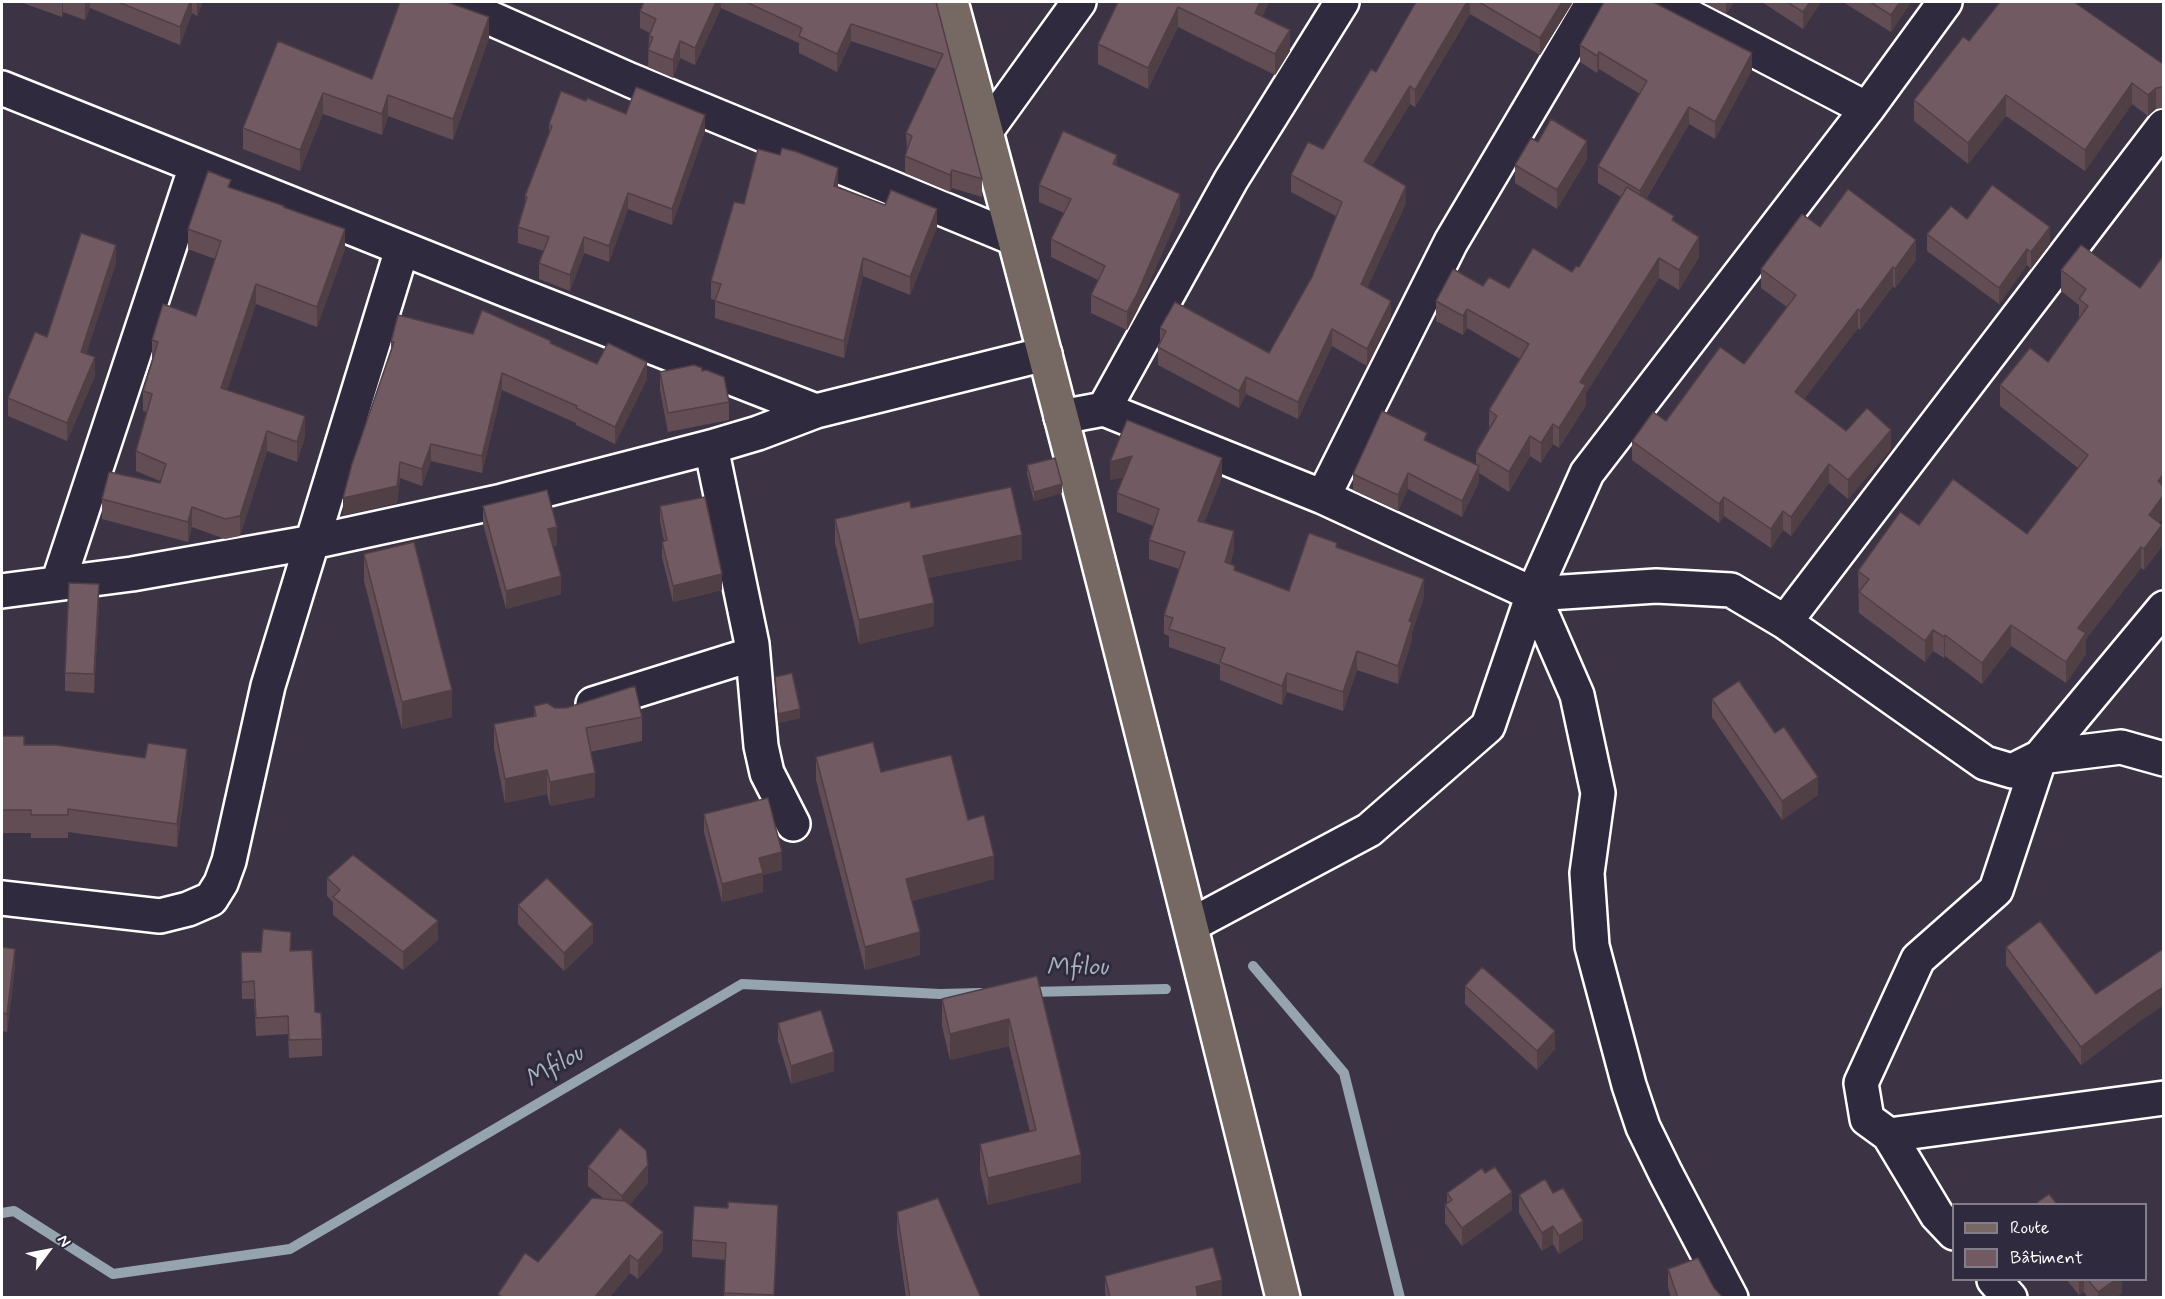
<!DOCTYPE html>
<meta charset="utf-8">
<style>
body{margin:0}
#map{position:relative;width:2165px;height:1299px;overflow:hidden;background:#3c3445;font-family:Mynerve,sans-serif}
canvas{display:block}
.frame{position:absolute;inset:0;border:3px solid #fff;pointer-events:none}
.legend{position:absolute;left:1952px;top:1203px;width:195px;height:78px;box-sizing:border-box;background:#2f2a3d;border:2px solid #827f8b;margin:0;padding:8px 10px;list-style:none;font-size:18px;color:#fff}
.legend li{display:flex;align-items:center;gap:12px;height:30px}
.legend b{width:30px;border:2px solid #827f8b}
.north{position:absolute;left:18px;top:1221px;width:60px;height:60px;-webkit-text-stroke:4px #2f2a3d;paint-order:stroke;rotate:58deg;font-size:16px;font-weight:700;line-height:24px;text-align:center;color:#fff}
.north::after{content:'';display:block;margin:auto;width:21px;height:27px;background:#fff;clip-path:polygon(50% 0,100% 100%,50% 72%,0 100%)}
</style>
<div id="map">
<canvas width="2165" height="1299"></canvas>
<div class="frame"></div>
<ul class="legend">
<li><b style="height:8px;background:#766964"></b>Route</li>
<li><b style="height:16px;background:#725a63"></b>Bâtiment</li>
</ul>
<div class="north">N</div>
</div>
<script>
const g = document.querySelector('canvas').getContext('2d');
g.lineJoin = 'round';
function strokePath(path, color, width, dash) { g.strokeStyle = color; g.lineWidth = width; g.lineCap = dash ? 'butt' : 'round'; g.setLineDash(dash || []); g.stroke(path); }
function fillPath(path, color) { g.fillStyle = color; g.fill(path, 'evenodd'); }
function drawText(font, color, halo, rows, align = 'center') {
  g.font = font + ' Mynerve,sans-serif'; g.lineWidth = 6; g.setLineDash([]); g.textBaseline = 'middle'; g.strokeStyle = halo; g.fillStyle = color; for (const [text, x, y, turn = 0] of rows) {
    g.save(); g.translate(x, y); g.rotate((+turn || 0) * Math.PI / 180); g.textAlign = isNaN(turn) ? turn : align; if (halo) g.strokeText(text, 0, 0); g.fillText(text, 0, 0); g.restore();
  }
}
strokePath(new Path2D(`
 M1253 966 1344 1073 1400 1298
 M1029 992 1166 989
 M2 1213 14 1211 113 1274 290 1249 742 984 940 994 980 993`), '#95a4ae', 10);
const minor = new Path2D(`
 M454 2 630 80 1013 238
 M1662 2 1867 109
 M2 88 509 291 816 411
 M986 131 1079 2
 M1104 409 1231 180 1342 2
 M1061 417 1104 409 1323 497 1533 594 1656 586 1731 590 1785 622 1985 763 2012 771 2040 757 2121 747 2164 759
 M711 447 752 644 761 746 767 773 793 824
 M1323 497 1451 242 1593 2
 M58 583 196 166
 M2 591 132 574 313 542 502 501 711 447 758 433 816 411 1045 354
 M1533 594 1577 695 1598 793 1587 873 1592 946 1629 1085 1643 1127 1666 1174 1731 1298
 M1785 622 2164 126
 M593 704 753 654
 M2 898 160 916 188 909 211 899 221 883 229 861 268 686 402 249
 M1191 925 1369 830 1488 726 1533 594 1587 473 1867 109 1945 2
 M1889 1135 2164 1098
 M1954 1233 1937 1215 1889 1135 1867 1119 1861 1083 1918 959 1996 890 2040 757 2164 608
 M1994 1280 2010 1298`);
const major = new Path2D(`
 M951 2C1068 432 1176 865 1283 1298`);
strokePath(minor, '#fff', 38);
strokePath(major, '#fff', 38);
strokePath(minor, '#2f2a3d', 33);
strokePath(major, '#766964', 33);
fillPath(new Path2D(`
 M20 2H203L197 16 192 13 180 45 90 8 85 20 63 12 62 17Z
 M644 2H936L982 179V197L952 188 950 192 905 173V156L907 151 906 133 936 69 851 41 837 72 799 53V43L721 8 695 65 680 58 673 78 648 67 649 36 650 33 640 28V11Z
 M1118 2H1269L1262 17 1290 51 1275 75 1178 27 1148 89 1098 64V44Z
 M1416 2H1573L1540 55 1470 14 1415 107 1410 104 1372 166 1406 203 1367 288 1391 319 1367 366 1332 346 1298 419 1246 394 1239 408 1158 365V347L1160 343V328L1269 353 1312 277 1336 216 1291 192V175L1323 149 1376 72Z
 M1702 2H1734L1726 14Z
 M1762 2H1821L1803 29Z
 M1843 2H1911L1891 32Z
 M489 38 453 140 388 116 382 135 323 114 300 171 243 149V128L278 41 372 79Z
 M1969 41 2163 64V108L2156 109 2148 116 2132 104 2085 171 2006 116 1968 164 1914 121V100Z
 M1580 45 1752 70 1715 139 1689 124 1646 199 1674 222 1699 257 1679 290 1659 278 1586 393V405L1559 448 1553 444 1541 463 1530 456 1509 492 1479 473V482L1462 517 1408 489 1398 511 1353 490V474L1427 441 1476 465V452L1489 430V410L1520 359 1467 328 1463 335 1436 321V301L1483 286 1509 288 1572 272 1579 267 1621 197 1598 183V166L1640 94 1599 69 1597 73 1580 62Z
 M586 101 626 114 705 131 672 225 628 209 609 262 584 253 570 291 539 279V263L544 251 518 243V227L525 203V196L549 135V124Z
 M1538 142 1587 159 1557 209 1515 183V165Z
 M1117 166 1180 212 1137 311 1127 330 1091 313V295L1098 280 1051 257V239L1064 213 1039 202V185Z
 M838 186 837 188 937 227 910 295 863 276 844 358 715 318V300L711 299V281L744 204Z
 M231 188 284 207 345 249 317 327 256 304 227 390 305 436 297 462 267 451 240 536 225 539 192 527 188 542 102 519V499L160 483V481L136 471V451L147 412 143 411V391L153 360H152V340L196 316 215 259 188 249V229Z
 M1967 219 2050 244 2031 269 2027 265 1999 304 1927 251V234Z
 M2081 245 2163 517 2159 523 2162 546 2144 570 2141 568 2086 639V654L2066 683 2011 646 1982 684 1945 656 1944 658 1933 651 1925 662 1859 613 1858 571 1919 525 2027 534 2078 468 2000 406V385L2048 362 2079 318V305L2061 291V270Z
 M1916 260 1895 288 1893 286 1860 330 1858 328 1804 399 1846 431 1891 449 1848 499 1829 483 1791 536 1783 530 1771 548 1724 516 1719 523 1632 460V441L1666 421 1744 364 1787 307 1761 288V269Z
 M116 263 86 354 95 376 67 441 8 416V398L47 337Z
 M473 334 551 344 597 364 647 379 615 444 576 425V423L502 390 482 473 431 461 422 486 400 478 397 503 343 515 391 350V342Z
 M702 371 729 402V420L668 432 660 390V372Z
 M1110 462 1222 477 1204 523 1234 550 1230 564 1235 571 1289 591 1337 547 1424 597 1412 632V640L1398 684 1357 670 1343 711 1287 692 1282 705 1220 680V665L1169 647V636L1164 634V615L1179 569 1149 559V540L1154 526 1117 512V493L1124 477 1110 480Z
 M1027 465 1062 493 1034 501 1027 474Z
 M483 506 557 545 553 546 561 594 506 609 483 524Z
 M660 506 722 590 673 602 662 557V542L664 541 660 521Z
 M911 508 1022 559 928 578 934 626 859 644 835 543V519Z
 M364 554 452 717 402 729 364 581Z
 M99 603 94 693 65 691V673Z
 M775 677 800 718 778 723Z
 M1712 699 1775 733 1818 795 1782 820 1712 717Z
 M534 706 642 717V741L590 752 595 797 550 806 547 794 505 803 494 748V724L534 717Z
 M2 736 24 745 187 772 177 847 68 832V838H31V833H2Z
 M816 757 881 772 968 820 994 879 911 901 920 955 865 970 816 780Z
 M704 814 782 870 763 875V892L722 902 704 832Z
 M327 878 438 940 403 970 333 915V902L327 896Z
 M518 905 593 943 564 971 518 924Z
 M2 947 15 967 7 1032 2 1031Z
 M2006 947 2096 994 2136 1024 2081 1065 2006 965Z
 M291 950 315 1012 322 1039V1056L289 1058 288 1034 256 1036 254 999H242L241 952Z
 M1037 976 1081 1182 988 1205 980 1171V1144L1030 1132 1009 1046 950 1060 942 1026V999Z
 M1465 986 1555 1049 1537 1070 1465 1004Z
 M778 1023 834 1071 791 1084 778 1041Z
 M588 1167 648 1183 630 1204 663 1250 638 1279 630 1273 609 1298H498V1294L538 1262 604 1199 588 1186Z
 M1447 1193 1512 1210 1462 1246 1445 1223V1205L1447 1203Z
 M1553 1193 1583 1239 1559 1254 1553 1244 1542 1251 1519 1213V1195Z
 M897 1212 981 1298H906L897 1234Z
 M778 1222 774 1298H724L725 1260 692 1257V1240Z
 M1668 1269 1714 1288 1723 1298H1671L1668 1287Z
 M1105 1276 1222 1297 1106 1298 1105 1293Z
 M2067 1280H2122V1293L2115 1298H2088L2084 1292 2079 1295Z`), '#624d55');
fillPath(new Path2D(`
 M62 2H63V12L62 17Z
 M85 2H90V8L85 20Z
 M190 2H192V13L180 45V27Z
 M197 2H203L197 16Z
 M716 2H721V8L695 65V48Z
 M1260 2H1269L1255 34V13Z
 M1467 2H1470V14L1415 107V90Z
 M1562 2H1573L1540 55V38Z
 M1726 2H1734L1726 14Z
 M1810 2H1821L1803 29V12Z
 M1900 2H1911L1891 32V15Z
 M1178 7V27L1148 89V68Z
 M489 17V38L453 140V119Z
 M851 24V41L837 72V54Z
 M1290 30V51L1275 75V54Z
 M680 41V58L673 78V60Z
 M1599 52V69L1597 73V56Z
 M1752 53V70L1715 139V122Z
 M2132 83V104L2085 171V150Z
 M1410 86V104L1364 179V161Z
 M2156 88V109L2148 116V95Z
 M323 93V114L300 171V150Z
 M388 95V116L382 135V114Z
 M2006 95V116L1968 164V143Z
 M1689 107V124L1640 208V191Z
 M705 115V131L672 225V209Z
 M1587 141V159L1557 209V190Z
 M1117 155V172L1113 164Z
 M838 168V186L834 204V186Z
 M952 170V188L950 192V175Z
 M1406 186V203L1361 302V284Z
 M628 193V209L609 262V246Z
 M1180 194V212L1137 311 1127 330V312Z
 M937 209V227L910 295V277Z
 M2050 227V244L2031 269V252Z
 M345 229V249L317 327V307Z
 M584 237V253L570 291V275Z
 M1699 237V257L1679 290V270Z
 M1916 240V260L1895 288V269Z
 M116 245V263L81 370V352Z
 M2027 249V265L1999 304V288Z
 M863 258V276L844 358V341Z
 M1659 258V278L1586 393V405L1559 448V428L1580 382Z
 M1893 267V286L1860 330V311Z
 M256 284V304L221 408V388Z
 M1391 301V319L1367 366V349Z
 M1467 309V328L1463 335V316Z
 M1858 309V328L1795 411V392Z
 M1332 329V346L1298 419V402Z
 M95 357V376L67 441V423Z
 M647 362V379L615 444V427Z
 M502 373V390L482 473V456Z
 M1246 377V394L1239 408V391Z
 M305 416V436L297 462V442Z
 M1553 424V444L1541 463V443Z
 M1891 430V449L1848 499V480Z
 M267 431V451L240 536V516Z
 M1530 436V456L1509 492V472Z
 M431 444V461L422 486V469Z
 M1132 456V474L1110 480V462Z
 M1222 458V477L1198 539V521Z
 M400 462V478L397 503 343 515V498Z
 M1829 464V483L1791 536V517Z
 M1479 466V482L1462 517V501Z
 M1408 473V489L1398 511V495Z
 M2163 475V496L2158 481Z
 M1062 484V493L1034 501V492Z
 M2163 496V517L2149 536V515Z
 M1724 497V516L1719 523V504Z
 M192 507V527L188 542V522Z
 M1783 511V530L1771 548V529Z
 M2162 525V546L2144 570V549Z
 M557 527V545L548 547V529Z
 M1234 531V550L1225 581V562Z
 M1022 535V559L923 579V556Z
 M2141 547V568L2086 639V654L2066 683V662L2078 628Z
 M722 574V590L673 602V586Z
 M561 576V594L506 609V591Z
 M1424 579V597L1412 632V640L1398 684V666L1409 621Z
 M99 584V603L94 693V674Z
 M934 603V626L859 644V620Z
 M2011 625V646L1982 684V663Z
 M1933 630V651L1925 662V641Z
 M1945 635V656L1944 658V637Z
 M1357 651V670L1343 711V692Z
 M1287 673V692L1282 705V686Z
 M452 690V717L402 729V702Z
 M800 709V718L778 723V714Z
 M187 749V772L177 847V824Z
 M547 770V794L505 803V779Z
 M595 773V797L550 806V782Z
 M1818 777V795L1782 820V801Z
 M782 852V870L763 875V892L722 902V884L759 858Z
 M994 856V879L906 903V879Z
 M438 921V940L403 970V952Z
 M593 924V943L564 971V953Z
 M920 932V955L865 970V947Z
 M15 949V967L7 1032V1014Z
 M2163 987V1006L2136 1024 2081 1065V1047L2136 1005Z
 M1009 1019V1046L950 1060V1034Z
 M1555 1031V1049L1537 1070V1051Z
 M834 1052V1071L791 1084V1066Z
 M1081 1155V1182L988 1205V1178Z
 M648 1165V1183L622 1214V1196Z
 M1512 1192V1210L1462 1246V1228Z
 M778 1205V1222L774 1298Z
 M1583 1221V1239L1559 1254V1236Z
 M1553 1226V1244L1542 1251V1233Z
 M663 1232V1250L638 1279V1261Z
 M630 1255V1273L609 1298H594Z
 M1222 1280V1297L1196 1298V1287Z
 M2079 1280H2084V1292L2079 1295Z
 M2115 1280H2122V1293L2115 1298H2098V1292Z`), '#503f45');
const building = new Path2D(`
 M118 2H190L180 27Z
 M400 2H447L489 17 453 119 388 95 382 114 323 93 300 150 243 128 278 41 372 79Z
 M644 2H716L695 48 680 41 673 60 648 50 653 37 649 36 656 19 640 11Z
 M746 2H936L982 179 952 170 950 175 905 156 912 136 906 133 943 54 851 24 837 54 799 36 802 28Z
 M1118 2H1260L1255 13 1290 30 1275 54 1178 7 1148 68 1098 44Z
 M1416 2H1467L1415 90 1410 86 1364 161 1406 186 1361 284 1391 301 1367 349 1332 329 1298 402 1246 377 1239 391 1158 347 1166 331 1160 328 1175 302 1269 353 1312 277 1342 202 1291 175 1308 142 1323 149 1371 69 1376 72Z
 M1479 2H1562L1540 38Z
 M1604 2H1653L1752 53 1715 122 1689 107 1640 191 1598 166 1647 81 1599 52 1597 56 1580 45Z
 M1787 2H1810L1803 12Z
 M1870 2H1900L1891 15Z
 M2000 2H2074L2163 64V87L2156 88 2148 95 2132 83 2085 150 2006 95 1968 143 1914 100 1963 37 1969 41Z
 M636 87 705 115 672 209 628 193 609 246 584 237 570 275 539 263 549 237 518 227 527 197 525 196 552 126 549 124 561 91 586 101 587 98 626 114Z
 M1551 119 1587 141 1557 190 1515 165 1531 138 1538 142Z
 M1063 131 1117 155 1113 164 1180 194 1137 294 1127 312 1091 295 1105 266 1051 239 1071 199 1039 185Z
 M782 148 797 152 838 168 834 186 885 205 891 190 937 209 910 277 863 258 844 341 715 301 721 284 711 281 734 202 744 204 758 149 780 155Z
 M208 171 231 180 228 187 284 206 283 207 345 229 317 307 256 284 221 388 305 416 297 442 267 431 240 516 225 519 192 507 188 522 102 499 109 472 160 483 166 464 136 451 152 394 143 391 158 342 152 340 163 304 196 316 221 241 188 229Z
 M1992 185 2050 227 2031 252 2027 249 1999 288 1927 234 1951 206 1967 219Z
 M1627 187 1674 216 1672 220 1699 237 1679 270 1659 258 1580 382 1586 385 1559 428 1553 424 1541 443 1530 436 1509 472 1476 452 1497 416 1489 410 1529 344 1467 309 1463 316 1436 301 1453 269 1483 286 1489 277 1509 288 1533 248 1572 272 1576 266 1579 267Z
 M1848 189 1916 240 1895 269 1893 267 1860 311 1858 309 1795 392 1846 431 1867 408 1891 430 1848 480 1829 464 1791 517 1783 511 1771 529 1724 497 1719 504 1632 441 1653 412 1666 421 1720 347 1744 364 1796 295 1761 269 1802 214 1820 227Z
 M81 233 116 245 81 352 95 357 67 423 8 398 35 332 47 337Z
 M2081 245 2140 288 2163 256V475L2158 481 2163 486V496L2149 515 2162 525 2144 549 2141 547 2078 628 2086 633 2066 662 2011 625 1982 663 1945 635 1944 637 1933 630 1925 641 1899 622 1859 592 1869 579 1858 571 1900 512 1919 525 1953 479 2027 534 2088 455 2000 385 2030 348 2048 362 2088 306 2079 299 2086 289 2061 270Z
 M482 310 551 341 550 343 597 364 608 343 647 362 615 427 576 408 577 406 502 373 482 456 431 444 422 469 400 462 397 486 343 498 352 464 394 342H391L398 315 473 334Z
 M694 365 702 368V371L706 370 724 377 729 402 668 413 660 372Z
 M1382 411 1427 433 1424 440 1479 466 1462 501 1408 473 1398 495 1353 474Z
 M1127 420 1222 458 1198 521 1234 531 1225 562 1235 566 1234 570 1289 591 1309 533 1337 543 1336 547 1424 579 1409 621 1412 622 1398 666 1357 651 1343 692 1287 673 1282 686 1220 662 1225 648 1169 629 1173 618 1164 615 1185 552 1149 540 1159 509 1117 493 1132 456 1110 462Z
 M1055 458 1062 484 1034 492 1027 465Z
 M1011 487 1022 535 923 556 934 603 859 620 835 519 910 501 911 508Z
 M547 490 557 527 548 529 561 576 506 591 483 506Z
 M705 497 722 574 673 586 662 542 667 540 660 506Z
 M414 542 452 690 402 702 364 554Z
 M69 583 99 584 94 674 65 673Z
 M792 673 800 709 778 714 775 677Z
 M1739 681 1775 733 1784 727 1818 777 1782 801 1712 699Z
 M635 686 642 717 586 728 595 773 550 782 547 770 505 779 494 724 536 716 534 706 547 703 555 708H566Z
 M2 736H24V745H56L145 758 148 743 187 749 177 824 68 809V815H31V810H2Z
 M873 742 881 772 951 755 968 820 984 815 994 856 906 879 920 932 865 947 816 757Z
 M768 798 782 852 759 858 763 873 722 884 704 814Z
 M353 855 438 921 403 952 333 897 340 890 327 878Z
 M547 878 593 924 564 953 518 905Z
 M2040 921 2096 994 2163 949V987L2136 1005 2081 1047 2006 947Z
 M263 929 291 932 290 951 312 950 315 1012 321 1013 322 1039 289 1040 288 1016 256 1018 254 981 242 982 241 952H261Z
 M2 947 15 949 7 1014 2 1013Z
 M1482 967 1555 1031 1537 1051 1465 986Z
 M1037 976 1081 1155 988 1178 980 1144 1036 1130 1009 1019 950 1034 942 999Z
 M821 1010 834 1052 791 1066 778 1023Z
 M620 1128 646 1150 648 1165 622 1196 588 1167Z
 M1495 1167 1512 1192 1462 1228 1445 1205 1452 1200 1447 1193 1482 1168 1485 1173Z
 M1545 1179 1553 1193 1563 1188 1583 1221 1559 1236 1553 1226 1542 1233 1519 1195Z
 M2049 1194 2057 1204H2035Z
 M592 1198 625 1201 663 1232 638 1261 630 1255 594 1298H503L498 1294 525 1253 538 1262Z
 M938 1198 981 1298H910L897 1212Z
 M728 1202 778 1205 774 1295 724 1293 726 1243 692 1240 694 1206 728 1208Z
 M1213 1247 1222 1280 1196 1287 1198 1298H1110L1105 1276Z
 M1698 1258 1714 1288 1723 1298H1678L1668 1269Z
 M2088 1280H2115L2098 1292Z`);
fillPath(building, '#725a63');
strokePath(building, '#503f45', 1.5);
drawText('italic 26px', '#a7b4bc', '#2f2a3d', [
 ["Mfilou",1077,969,-1],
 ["Mfilou",555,1068,-30]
]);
</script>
